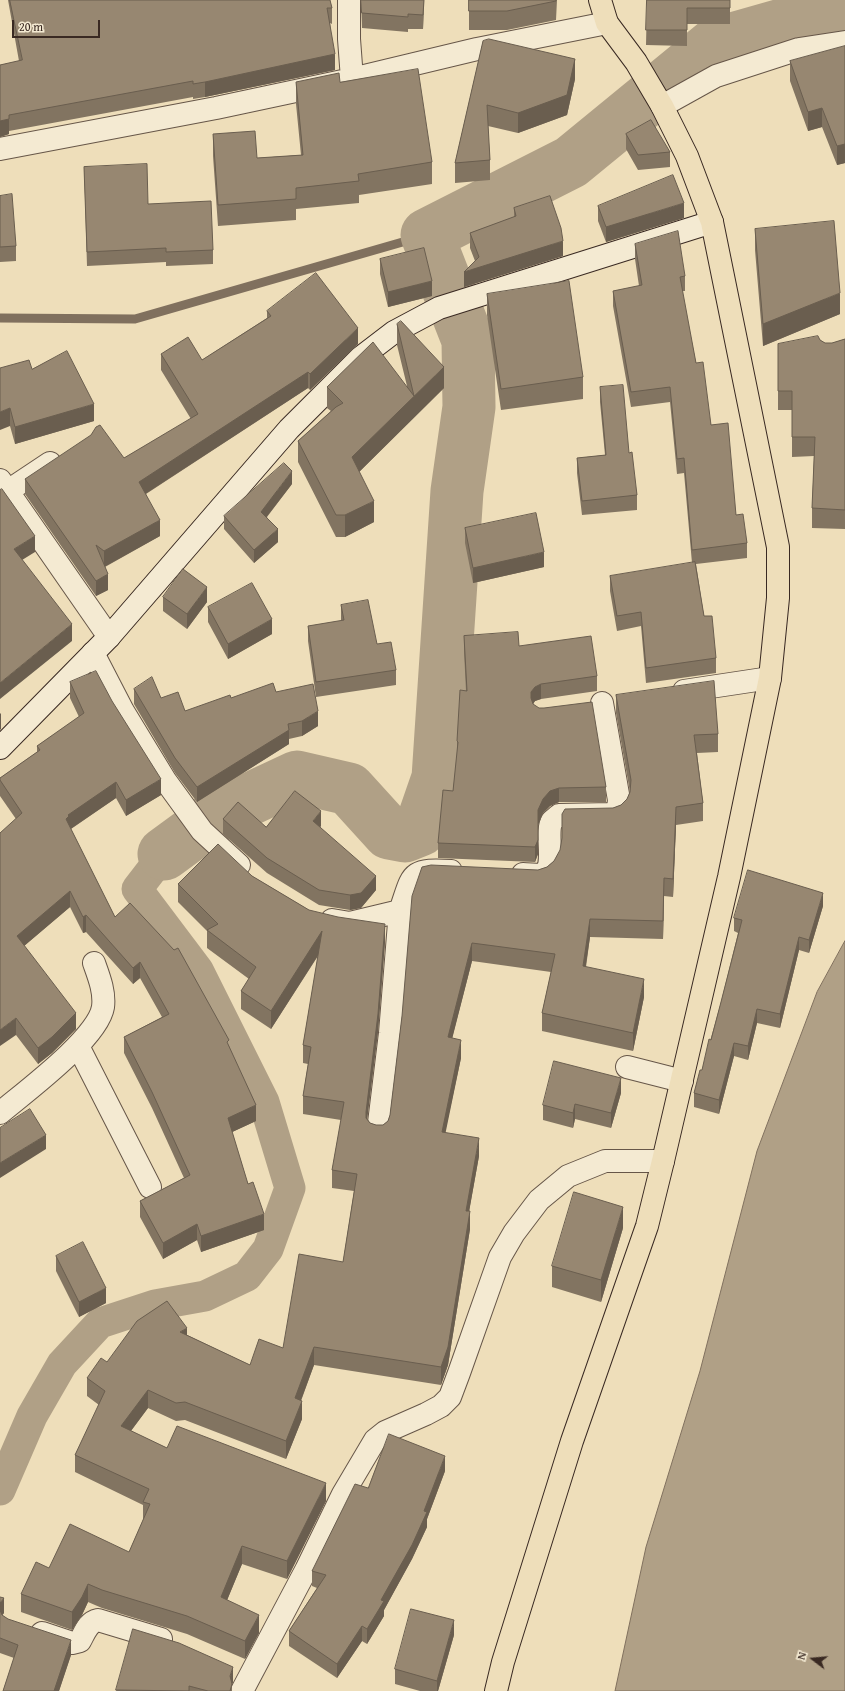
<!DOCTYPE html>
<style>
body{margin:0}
#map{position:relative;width:845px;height:1691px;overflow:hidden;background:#eedeba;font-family:"Gentium Book Plus",serif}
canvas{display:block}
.north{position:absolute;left:793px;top:1639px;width:40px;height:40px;-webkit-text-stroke:3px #f4ead2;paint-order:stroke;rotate:286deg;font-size:11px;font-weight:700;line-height:16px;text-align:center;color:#392922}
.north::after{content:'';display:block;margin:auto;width:14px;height:18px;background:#392922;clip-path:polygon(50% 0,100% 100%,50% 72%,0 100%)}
.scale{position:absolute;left:12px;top:20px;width:88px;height:18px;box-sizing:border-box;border:2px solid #392922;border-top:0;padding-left:5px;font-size:12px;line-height:14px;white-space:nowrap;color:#392922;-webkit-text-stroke:3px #f4ead2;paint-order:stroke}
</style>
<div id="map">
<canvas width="845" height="1691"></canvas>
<div class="north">N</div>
<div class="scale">20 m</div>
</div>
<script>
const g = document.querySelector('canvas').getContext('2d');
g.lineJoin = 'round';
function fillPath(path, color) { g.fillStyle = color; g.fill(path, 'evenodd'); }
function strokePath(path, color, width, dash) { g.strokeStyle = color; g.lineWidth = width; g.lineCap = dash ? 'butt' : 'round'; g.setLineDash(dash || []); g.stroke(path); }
const water = new Path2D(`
 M845 941V1691H615L646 1547 700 1371 757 1151 817 992Z`);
fillPath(water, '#b0a086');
strokePath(water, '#80705e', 1);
strokePath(new Path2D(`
 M0 318 135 319 427 235`), '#80705e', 9);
strokePath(new Path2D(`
 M0 1490 32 1416 62 1364 100 1323 155 1305 205 1296 247 1276 268 1249 290 1188 264 1102 198 970 137 889 164 854`), '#b0a086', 31);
strokePath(new Path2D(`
 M164 854 220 813 297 777 349 789 389 833 405 836 420 830 438 778 457 491 469 407 468 340 427 235 571 162 715 44 824 13 845 12`), '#b0a086', 53);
const street = new Path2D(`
 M349 0V39L352 79
 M662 106 716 76 799 49 845 42
 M0 149 216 108 352 79 477 49 607 23
 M0 480 109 637
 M8 491 50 463
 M93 653 123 711 165 780 202 831 239 865
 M684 691 770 678
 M523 874C528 874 534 875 539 875 559 872 544 834 552 821 554 819 557 817 559 815L612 814 618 808 619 800 602 703
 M332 920 350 923 400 911C413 875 408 868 451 871
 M78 1046 150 1187
 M627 1067 682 1081
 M0 1113C25 1092 98 1038 103 1007 105 992 99 977 94 963
 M378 1131 390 1033 400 911
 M42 1633 72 1643 80 1641C85 1632 88 1622 98 1620L161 1639
 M242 1691 306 1570 343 1494 375 1440 385 1432 426 1414 441 1406 450 1397 459 1373 500 1257 514 1233 539 1200 568 1176 605 1161H663`);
const secondary = new Path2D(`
 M0 748 109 637 289 429 360 358 394 332 439 308 712 222`);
const highway = new Path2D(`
 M496 1691 503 1662 572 1441 647 1226 663 1161 729 877 770 678 778 598V547L712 222 687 156 662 106 636 62 607 23 600 0`);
strokePath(street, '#665648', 24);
strokePath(secondary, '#392922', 24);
strokePath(highway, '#392922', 24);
strokePath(street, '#f4ead2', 22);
strokePath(secondary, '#f4ead2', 22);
strokePath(highway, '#eedeba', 22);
fillPath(new Path2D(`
 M8 0H330L332 8V24L330 23 335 70 205 97 193 99V97L9 131V134L0 137V65L19 61Z
 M361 0H424L423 29H408V32L362 28Z
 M469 0H557L556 20 507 30H469Z
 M647 0H730V24H687V46L646 45Z
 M483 41 575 79 567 115 518 133 488 126 490 160V180L455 183V163Z
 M845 46V163L837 165 822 127 808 131 790 81V61Z
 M296 82H340L432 162V184L359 195V203L296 209V220L218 226 213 156V134L257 158 301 155 296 104Z
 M626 134 670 152V167L638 170 626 149Z
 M84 167 148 204 213 250V264L166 266V262L87 266Z
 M0 196 16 246V261L0 262Z
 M598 206 684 218 606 242 598 221Z
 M514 208 563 256 464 287 475 261 470 248V233L514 217Z
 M755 229 840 314 763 346 755 250Z
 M635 244 685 276V291H682L696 363 711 425 736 515 747 543V558L696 564 704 616 716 658V673L646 683 641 626 617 631 610 591V576L692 563 684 473 677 474 670 402 631 407 613 306V291L639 286 635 259Z
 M380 259 432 296 388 307 380 274Z
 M487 294 583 377V399L501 410 487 315Z
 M267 311 358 344 310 390 308 388 146 494 160 536 105 567 108 590 96 596 25 494V479L124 458 191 419 161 370V354L202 360 267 318Z
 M397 324 444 388 359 472 374 522 345 537H336L298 462V441L331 411 327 408V387L407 386 397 345Z
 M845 339V529L812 528V508L814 456 792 457V410H778V344L820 340 825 343H832Z
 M0 368 32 369 94 421 15 444 10 426Z
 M600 387 629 453 637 495V510L582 515 577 473V458L605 455 600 402Z
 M292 484 267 517 278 542 254 563 224 529V516Z
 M465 528 544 567 473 583 465 543Z
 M163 597 207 602 187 629 163 611Z
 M341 605 377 644 396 670V685L316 697 308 641V626L341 621Z
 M208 607 272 634 228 659 208 622Z
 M464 636 519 646 597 676V691L541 699 535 701 533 704 606 787V802H559L550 806 543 813 538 825V854L535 862 438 858V843L453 791 457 755V741L466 691 464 651Z
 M70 682 161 795 126 816 116 798 71 829 115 917 229 1046 256 1121 232 1132 248 1184 264 1230 201 1252 197 1240 163 1259 140 1217V1201L184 1178 152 1108 124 1053V1037L162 1017 140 978 133 984 86 932 83 933 70 907 24 946 76 1029 52 1053 38 1064 16 1035V819L0 796V778L37 752V746L79 717 70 698Z
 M134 689 161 698 185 711 231 698 276 692 318 726 302 736 289 739V744L197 802 175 773 134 704Z
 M616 695 718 734V752L697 753 703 803V821L676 825 673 897 664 896 663 939 590 937 586 967 644 997 633 1051 542 1031V1013L551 972 472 961 452 1038 461 1058 445 1132 479 1156 469 1211 470 1229 448 1365 441 1385 314 1365 301 1401 302 1419 286 1459 185 1420 176 1421 148 1408 131 1431 167 1448 326 1501 287 1579 242 1564 227 1600 259 1633 245 1659 187 1634 102 1608 88 1602 82 1615 72 1630 21 1612V1594L49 1568 129 1552 143 1520V1505L75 1472V1455L99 1405 87 1396V1378L107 1362 187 1335 250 1365 283 1348 343 1262 354 1191 332 1188V1170L341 1120 303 1114V1096L308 1064 303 1063V1045L318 956 271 1029 241 1009V991L249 979 207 948V931L178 902V884L252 876 309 910 385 942 378 1032 367 1118 370 1123 376 1125H383L388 1121 390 1115 402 1016 538 870 547 867 554 861 613 808 621 805 627 799 630 792 616 713Z
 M223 819 266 827 321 826 320 827 376 890 361 908 350 910 319 905 267 873 223 834Z
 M823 906 809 953 799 950 780 1028 757 1023 748 1060 734 1056 719 1114 694 1107V1093L702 1070 721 1002 738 933 734 931V918Z
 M621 1093 611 1128 575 1119 573 1128 543 1120V1105Z
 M623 1228 601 1302 552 1287V1266Z
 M56 1256 106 1303 79 1317 56 1271Z
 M445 1471 427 1519V1527L412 1559 384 1610V1616L367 1644 362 1641 337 1678 289 1646V1631L317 1588 312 1586V1571L368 1488Z
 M0 1597 4 1613 2 1615 8 1619 71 1655 59 1691H3L14 1658 0 1653Z
 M133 1629 233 1682 232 1684V1691H116Z
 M454 1635 438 1691H420L395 1684V1669Z`), '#827461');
fillPath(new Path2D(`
 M424 0 423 29V15Z
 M335 54V70L205 97V82Z
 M575 59V79L567 115 518 133V113Z
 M822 108V127L808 131V112Z
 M9 119V134L0 137V121Z
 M845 144V163L837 165V146Z
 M684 203V218L606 242V227Z
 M563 241V256L464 287V272Z
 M432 281V296L388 307V292Z
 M840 293V314L763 346V324Z
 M358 328V344L310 390V374Z
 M444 367V388L352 479V457Z
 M308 372V388L139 498V482Z
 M94 404V421L15 444V427Z
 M10 408V426L0 430V412Z
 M292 471V484L261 524V512Z
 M374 501V522L345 537V515Z
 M160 520V536L104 567V551Z
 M278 529V542L254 563V550Z
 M35 536V552L14 565V549Z
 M544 552V567L473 583V568Z
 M108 574V590L96 596V581Z
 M207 587V602L187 629V614Z
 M272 619V634L228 659V644Z
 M72 624V641L0 699V683Z
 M541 684V699L535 701 531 707V692L535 687Z
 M318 711V726L302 736V721Z
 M1 713V729L0 730V714Z
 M289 730V744L197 802V787Z
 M161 779V795L126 816V800Z
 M116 782V798L69 830 66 819 68 815Z
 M559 788V802L550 806 543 813 538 825V854L535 862V847L538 810 543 799 550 791Z
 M676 807V825L673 897V879Z
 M321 811V826L313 836V821Z
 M376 876V890L361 908 350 910V895Z
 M664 878V896L663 939V921Z
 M70 891V907L17 952V936Z
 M823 893V906L809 953V940Z
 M86 915V932L83 933V917Z
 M590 919V937L583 984V966Z
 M385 924V942L378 1032 366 1129V1112Z
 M322 931V949L271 1029V1011Z
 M799 937V950L780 1028V1014Z
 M472 943V961L448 1055V1037Z
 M140 962V978L133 984V968Z
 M644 979V997L633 1051V1033Z
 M757 1009V1023L748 1060V1046Z
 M76 1013V1029L52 1053 38 1064V1048Z
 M16 1018V1035L0 1046V1030Z
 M461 1040V1058L442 1150V1132Z
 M734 1043V1056L719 1114V1100Z
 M621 1078V1093L611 1128V1113Z
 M575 1104V1119L573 1128V1113Z
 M256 1105V1121L228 1134V1118Z
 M46 1135V1149L0 1178V1163Z
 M479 1138V1156L466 1229V1211Z
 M623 1207V1228L601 1302V1280Z
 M470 1211V1229L448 1365 441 1385V1367Z
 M264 1214V1230L201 1252V1236Z
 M197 1224V1240L163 1259V1243Z
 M106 1288V1303L79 1317V1302Z
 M187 1328V1346L180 1332Z
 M314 1347V1365L295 1416V1398Z
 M148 1390V1408L121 1444V1426Z
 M302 1401V1419L286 1459V1441Z
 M445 1456V1471L427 1519V1527L412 1559 384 1610V1616L367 1644V1629L381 1600 424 1511Z
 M326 1483V1501L287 1579V1561Z
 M242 1546V1564L221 1615V1597Z
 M88 1584V1602L82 1615 72 1630V1612Z
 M4 1598V1613L0 1618V1603Z
 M259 1615V1633L245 1659V1641Z
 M454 1620V1635L438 1691H437V1681Z
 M362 1626V1641L337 1678V1664Z
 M71 1640V1655L59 1691H54Z
 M233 1667V1682L230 1691V1676Z`), '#6a5e4f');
const building = new Path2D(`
 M10 0H330L332 8H327L335 54 205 82 193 84V81L9 115V119L0 121V65L22 60Z
 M361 0H424L423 15 408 14V17L362 13Z
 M469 0H556V1L507 11H469Z
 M647 0H730V8H687V30H646Z
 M489 39 575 59 567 95 518 113 487 105 490 160 455 163 483 41Z
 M845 46V144L837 146 822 108 808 112 790 61Z
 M418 69 432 162 358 174 359 181 296 188V199L218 205 213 134 255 131 257 158 303 155 296 82 339 73 340 82Z
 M651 120 670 152 638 155 626 134Z
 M147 164 148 204 211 201 213 250 166 252V248L87 252 84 167Z
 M673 175 684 203 606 227 598 206Z
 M12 194 16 246 0 247V196Z
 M550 196 561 228 563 241 464 272 479 257 470 233 516 216 514 208Z
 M834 221 840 293 763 324 755 229Z
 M678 231 685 276 680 277 696 363 703 362 711 425 728 423 736 515 743 514 747 543 692 550 684 458 677 459 670 387 631 392 613 291 642 285 635 244Z
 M424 248 432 281 388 292 380 259Z
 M316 273 358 328 310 374 308 372 139 482 160 520 104 551 96 545 108 574 96 581 25 479 91 435 96 427 100 425 124 458 198 414 161 354 188 337 202 360 271 316 267 311Z
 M569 281 583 377 501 389 487 294Z
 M401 321 444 367 352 457 374 501 345 515H336L298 441 336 407 343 403 327 387 373 342 414 396 397 324Z
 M818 336 820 340 825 343H832L845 339V510L812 508 815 437H792V391H778V344Z
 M67 351 94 404 15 427 10 408 0 412V368L29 360 32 369Z
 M623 385 629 453 632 452 637 495 582 501 577 458 606 455 600 387Z
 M284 463 292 471 261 512 278 529 254 550 224 516Z
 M2 489 35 536 14 549 72 624 0 683V490Z
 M536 513 544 552 473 568 465 528Z
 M695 562 704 616H712L716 658 646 668 641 612 617 616 610 576Z
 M183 569 207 587 187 614 163 597Z
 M252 583 272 619 228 644 208 607Z
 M368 600 377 644 391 642 396 670 316 682 308 626 344 620 341 605Z
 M518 632 519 646 591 636 597 676 541 684 535 687 531 692V698L533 704 539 708H544L592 702 606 787 559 788 550 791 543 799 538 810V840L535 847 438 843 443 790 453 791 458 742 457 741 460 690 467 691 464 636Z
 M96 671 112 701 161 779 126 800 116 782 68 815 69 816 66 819 115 917 130 903 174 950 178 948 229 1040 227 1042 256 1105 228 1118 248 1184 253 1182 264 1214 201 1236 197 1224 163 1243 140 1201 190 1175 152 1092 124 1037 169 1014 140 962 133 968 86 915 83 917 70 891 17 936 76 1013 52 1037 38 1048 16 1018 0 1030V833L22 813 0 780V778L40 750 37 746 84 713 70 682Z
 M152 677 161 698 178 692 185 711 230 695 231 698 273 683 276 692 313 684 318 711 302 721 288 724 289 730 197 787 175 758 134 689Z
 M714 681 718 734 694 735 703 803 676 807 673 879 664 878 663 921 590 919 583 966 644 979 633 1033 542 1013 555 954 472 943 448 1037 461 1040 442 1132 479 1138 466 1211H470L448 1347 441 1367 314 1347 295 1398 302 1401 286 1441 185 1402 176 1403 148 1390 121 1426 167 1448 177 1426 326 1483 287 1561 242 1546 221 1597 259 1615 245 1641 187 1616 102 1590 88 1584 82 1597 72 1612 21 1594 36 1562 49 1568 70 1524 129 1552 150 1504 143 1502 149 1489 75 1455 105 1391 87 1378 101 1358 107 1362 137 1321 167 1301 187 1328 180 1332 250 1365 259 1339 283 1348 299 1254 343 1262 357 1174 332 1170 344 1102 303 1096 311 1047 303 1045 322 931 271 1011 241 991 256 967 207 930 218 924 178 884 218 844 252 876 309 910 338 917 385 924 378 1014 366 1112V1118L370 1123 376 1125H383L388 1121 390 1115 402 1016 412 896 422 867 431 865 538 870 547 867 554 861 560 850 562 838V814L565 809 613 808 621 805 627 799 630 792 631 780 616 695Z
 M295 791 321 811 313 821 376 876 361 893 350 895 319 890 267 858 223 819 238 802 266 827Z
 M748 870 823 893 809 940 799 937 780 1014 757 1009 748 1046 734 1043 719 1100 694 1093 700 1070H702L709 1039 711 1040 721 1002 742 920 734 918Z
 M554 1061 621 1078 611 1113 575 1104 573 1113 543 1105Z
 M30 1109 46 1135 0 1163V1128Z
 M574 1192 623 1207 601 1280 552 1266Z
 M83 1242 106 1288 79 1302 56 1256Z
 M389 1434 445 1456 424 1511 427 1512 412 1545 381 1600 384 1601 367 1629 362 1626 337 1664 289 1631 326 1575 312 1571 355 1484 368 1488Z
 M0 1597 4 1598 0 1603V1606Z
 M411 1609 454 1620 437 1681 395 1669Z
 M0 1610 2 1615 8 1619 71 1640 54 1691H3L18 1645 0 1638Z
 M133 1629 179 1643 233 1667 230 1676 232 1684 230 1691H208L189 1686V1691L116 1690Z`);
fillPath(building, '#978771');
strokePath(building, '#6a5e4f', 1);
</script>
